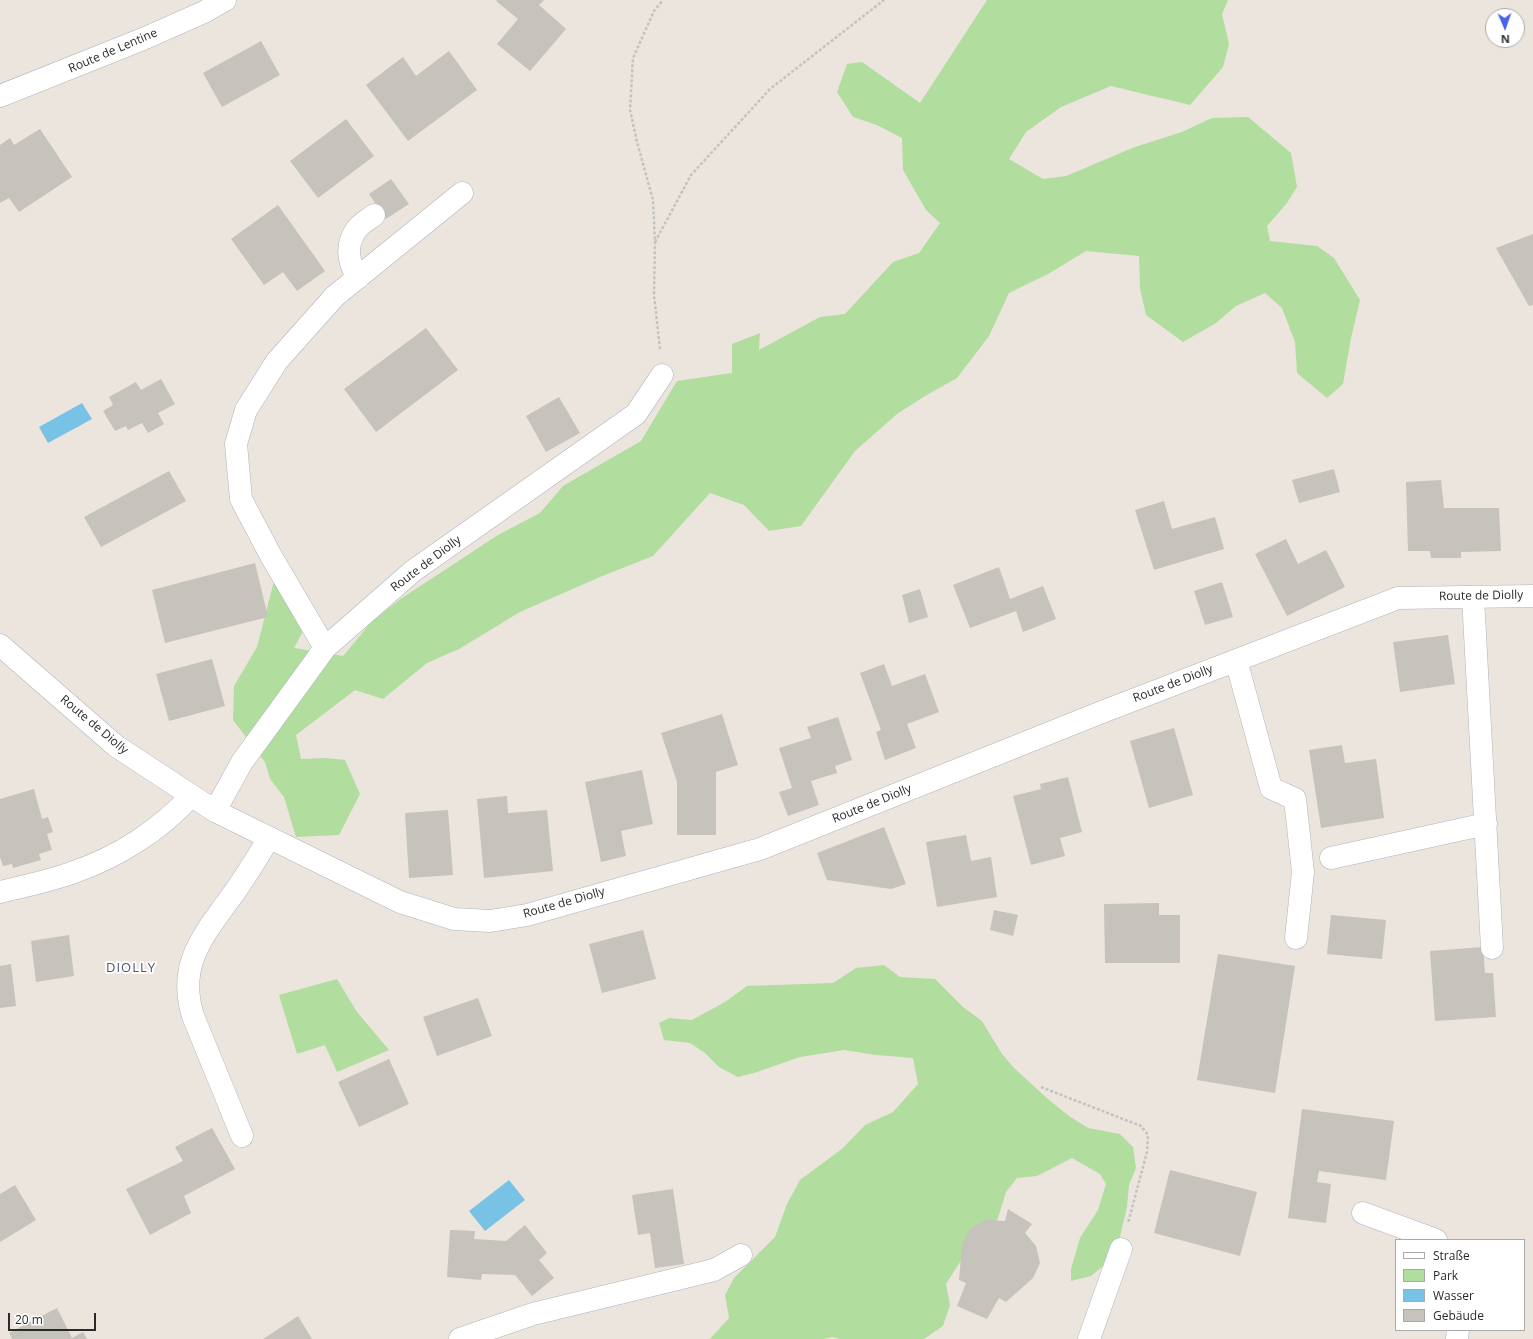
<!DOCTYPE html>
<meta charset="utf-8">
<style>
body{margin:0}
#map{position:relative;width:1533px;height:1339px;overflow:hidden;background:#ebe5dd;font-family:"Open Sans",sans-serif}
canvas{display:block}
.legend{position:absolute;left:1395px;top:1239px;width:130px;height:92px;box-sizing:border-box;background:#fff;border:1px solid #aaa;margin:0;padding:5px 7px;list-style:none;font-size:12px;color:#2a2a2a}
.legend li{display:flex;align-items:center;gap:8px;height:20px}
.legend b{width:20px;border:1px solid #aaa}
.north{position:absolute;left:1485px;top:8px;width:40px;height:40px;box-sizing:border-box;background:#fff;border:1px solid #aaa;border-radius:50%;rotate:178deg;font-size:11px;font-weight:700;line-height:16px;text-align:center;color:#2a2a2a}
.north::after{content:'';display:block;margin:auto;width:14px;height:18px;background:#4a61eb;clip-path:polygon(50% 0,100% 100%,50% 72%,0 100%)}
.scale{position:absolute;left:8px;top:1313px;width:88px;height:18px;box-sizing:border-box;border:2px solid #2a2a2a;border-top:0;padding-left:5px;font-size:12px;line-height:14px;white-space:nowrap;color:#2a2a2a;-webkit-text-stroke:3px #fff;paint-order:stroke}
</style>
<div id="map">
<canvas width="1533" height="1339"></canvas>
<ul class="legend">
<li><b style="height:5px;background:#fff"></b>Straße</li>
<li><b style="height:11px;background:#b1dd9e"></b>Park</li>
<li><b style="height:11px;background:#78c3e5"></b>Wasser</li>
<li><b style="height:11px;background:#c6c2bc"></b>Gebäude</li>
</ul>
<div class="north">N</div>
<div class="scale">20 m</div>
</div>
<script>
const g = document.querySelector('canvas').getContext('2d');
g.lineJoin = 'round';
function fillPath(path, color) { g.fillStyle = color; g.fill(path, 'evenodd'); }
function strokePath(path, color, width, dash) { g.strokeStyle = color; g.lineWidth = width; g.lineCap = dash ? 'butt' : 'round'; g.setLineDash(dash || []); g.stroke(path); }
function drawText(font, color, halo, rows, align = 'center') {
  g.font = font + ' "Open Sans",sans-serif'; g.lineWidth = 4; g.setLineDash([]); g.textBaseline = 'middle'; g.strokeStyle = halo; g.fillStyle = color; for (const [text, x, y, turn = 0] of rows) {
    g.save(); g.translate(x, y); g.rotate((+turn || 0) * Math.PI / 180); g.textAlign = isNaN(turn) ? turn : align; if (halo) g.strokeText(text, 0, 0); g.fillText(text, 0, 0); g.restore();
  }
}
fillPath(new Path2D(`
 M987 0H1228L1222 14 1229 44 1223 67 1190 105 1111 86 1061 107 1026 132 1009 159 1043 179 1066 176 1135 147 1182 132 1212 118 1248 117 1291 153 1297 187 1287 203 1267 226 1270 241 1317 246 1334 258 1360 300 1351 338 1343 384 1327 398 1297 373 1295 342 1282 308 1265 293 1236 306 1216 323 1183 342 1146 315 1140 288 1139 256 1086 251 1048 274 1009 293 989 336 957 378 925 396 897 414 855 451 801 526 769 531 744 505 710 493 653 556 600 577 520 612 459 649 427 663 383 699 355 690 296 735 301 759 326 758 345 760 360 794 339 835 296 837 284 797 270 779 265 762 233 720 234 686 257 647 274 581 314 611 294 648 343 656 373 620 402 598 498 535 540 513 563 486 641 441 677 381 732 373V344L760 333 759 350 820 317 845 314 893 262 919 253 940 223 926 210 903 170 902 138 877 125 853 117 837 92 847 64 862 62 920 103Z
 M884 965 900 977 935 979 963 1007 982 1021 1002 1054 1014 1068 1049 1100 1069 1116 1088 1128 1120 1134 1133 1147 1136 1168 1129 1185 1127 1207 1119 1241 1108 1262 1091 1276 1071 1281V1269L1080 1238 1098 1210 1106 1184 1100 1174 1072 1158 1037 1176 1017 1178 1006 1192 997 1221 962 1259 946 1284 950 1305 943 1326 924 1339H840L833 1337 823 1339H710L729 1318 725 1295 734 1278 775 1237 787 1204 800 1180 843 1148 865 1125 893 1112 918 1084 913 1058 876 1055 844 1050 800 1057 754 1073 738 1077 719 1067 705 1053 690 1043 664 1040 659 1023 669 1018 692 1020 725 1002 747 986 833 983 856 968Z
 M337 979 357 1012 389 1050 337 1072 325 1045 297 1054 279 995Z`), '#b1dd9e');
fillPath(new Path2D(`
 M82 403 92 419 48 443 39 427Z
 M509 1180 525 1200 485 1231 469 1211Z`), '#78c3e5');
fillPath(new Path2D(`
 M498 0H544L539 5 566 29 530 71 497 44 518 19 496 1Z
 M261 41 280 75 222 107 203 73Z
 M449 51 477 90 408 141 366 85 403 57 416 76Z
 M346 119 374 156 318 198 290 161Z
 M40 129 72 177 19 212 9 198 0 203V145L10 138 14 145Z
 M391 179 409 204 386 219 369 194Z
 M278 205 325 271 297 291 283 272 264 285 231 239Z
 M1533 234V305L1529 306 1496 248Z
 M426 328 458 370 376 432 344 389Z
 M161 379 175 404 158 413 164 424 148 433 142 423 128 430 126 426 115 431 103 411 113 405 109 397 136 382 141 390Z
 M559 397 580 433 546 452 526 416Z
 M1334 469 1340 492 1299 503 1292 480Z
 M169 471 186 501 101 547 84 517Z
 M1441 480 1444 508H1499L1501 551 1461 552V558H1431L1430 551H1408L1406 482Z
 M1164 501 1172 529 1215 517 1224 549 1154 570 1135 510Z
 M1286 539 1298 564 1326 550 1345 587 1287 616 1255 554Z
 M255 563 268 617 165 643 152 590Z
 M999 567 1010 599 1043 586 1056 619 1023 632 1016 611 970 628 953 585Z
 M1222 582 1233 617 1205 625 1194 591Z
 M920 589 928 617 909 623 902 595Z
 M1448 635 1455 684 1400 692 1393 642Z
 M212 659 225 706 169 721 156 674Z
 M884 664 892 686 925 674 939 712 907 724 916 748 885 760 876 732 881 730 860 673Z
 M722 714 738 765 716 772V835H677V782L661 733Z
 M838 717 852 760 835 766 837 773 811 781 819 805 788 816 779 792 792 788 779 748 811 738 807 727Z
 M1174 728 1193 795 1149 808 1130 741Z
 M1342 745 1345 763 1376 759 1384 818 1321 828 1309 750Z
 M642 770 653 824 621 831 626 856 601 862 585 782Z
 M1068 777 1082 832 1060 838 1065 856 1031 865 1013 796 1041 789 1040 784Z
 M34 789 42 819 48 817 53 832 47 834 52 850 39 854 41 860 13 868 12 864 3 866 0 857V799Z
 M507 796 508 813 547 810 553 871 484 878 477 799Z
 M448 810 453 875 409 878 405 813Z
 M884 827 906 884 891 889 827 880 817 853Z
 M966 835 971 861 991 857 997 897 937 907 926 842Z
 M1159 903V915H1180V963H1105L1104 904Z
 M994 910 1018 915 1013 936 990 930Z
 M1331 915 1386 920 1382 959 1327 954Z
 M643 930 656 979 602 993 589 944Z
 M69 935 74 976 36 982 31 941Z
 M1483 947 1485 973H1493L1496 1017 1435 1021 1430 951Z
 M1218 954 1295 966 1275 1093 1197 1080Z
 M11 964 16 1006 0 1008V966Z
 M478 998 492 1036 437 1056 423 1017Z
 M389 1059 409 1104 359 1127 338 1082Z
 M1302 1109 1394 1121 1386 1180 1319 1171 1317 1182 1331 1184 1326 1223 1288 1218Z
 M212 1128 235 1169 184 1196 191 1213 150 1235 126 1189 183 1161 175 1147Z
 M1170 1170 1257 1192 1240 1256 1154 1233Z
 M15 1185 36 1220 0 1242V1194Z
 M673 1189 684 1264 655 1268 650 1233 638 1235 632 1195Z
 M1008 1209 1032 1224 1025 1233 1036 1246 1040 1263 1033 1278 1006 1302 999 1298 987 1319 957 1306 966 1283 959 1280 962 1245 970 1229 985 1220 1005 1221Z
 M525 1225 547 1253 539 1260 554 1278 532 1296 515 1275 482 1274 481 1280 447 1277 450 1230 475 1231 474 1239 506 1241Z
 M57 1308 72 1338 83 1332 87 1339H12L9 1333Z
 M298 1316 312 1339H263Z`), '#c6c2bc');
const minor = new Path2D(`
 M0 96 143 39 204 12 225 0
 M358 278C348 262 345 247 356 230 360 224 368 220 374 215
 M1473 597 1492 948
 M0 645 116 746 215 811 400 902 454 919 490 921 527 915 760 849 1102 712 1398 598 1533 596
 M325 648 271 556 241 499 236 444 246 410 277 361 335 296 462 193
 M1236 660 1271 788 1295 799 1303 872 1296 938
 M215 811 242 762 325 648 413 571 636 414 662 375
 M1331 858 1486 824
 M0 892C25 886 50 881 74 872 118 857 160 830 191 796
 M242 1136 193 1016C177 965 203 936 231 897 245 878 257 858 269 838
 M1363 1213 1436 1240
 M460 1339 533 1314 714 1270 741 1255
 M1089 1339 1121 1249
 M1457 1339 1458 1330`);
strokePath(minor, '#b0b3bc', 23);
strokePath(new Path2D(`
 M655 242 691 175 770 89 884 0
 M660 349 654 295 655 242 653 200 637 142 630 110 633 58 654 11 663 0
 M1041 1087 1141 1126 1148 1135 1147 1152 1128 1223`), '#c3c3c3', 2.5, [3, 2]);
strokePath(minor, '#fff', 22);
drawText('12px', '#2a2a2a', '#fff', [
 ["Route de Lentine",113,51,-23],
 ["Route de Diolly",426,564,-37],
 ["Route de Diolly",1481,596,-1],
 ["Route de Diolly",1173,684,-21],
 ["Route de Diolly",94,725,40],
 ["Route de Diolly",872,804,-22],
 ["Route de Diolly",564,903,-16]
]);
g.letterSpacing = '1px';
drawText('13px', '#4e5477', '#fff', [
 ["DIOLLY",131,968]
]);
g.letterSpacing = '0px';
</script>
